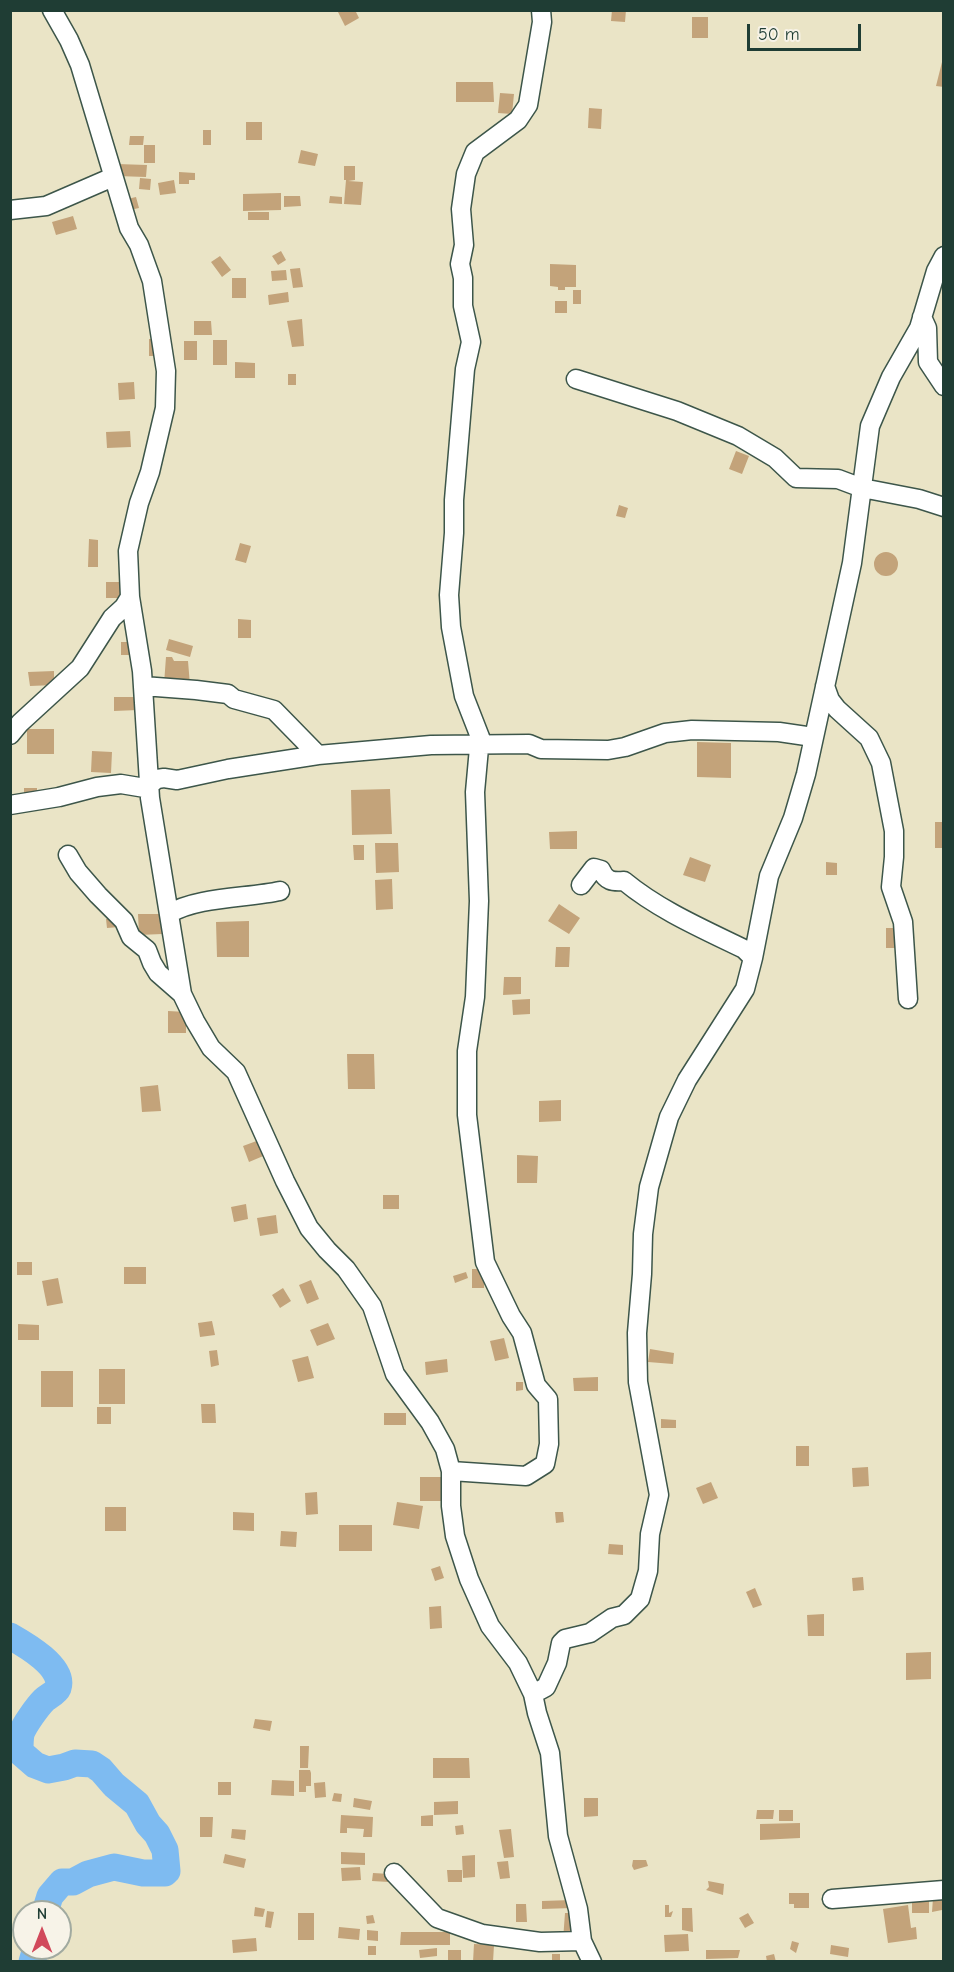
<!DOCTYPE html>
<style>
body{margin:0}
#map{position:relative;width:954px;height:1972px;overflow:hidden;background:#eae4c6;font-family:"Comic Neue",sans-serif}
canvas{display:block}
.frame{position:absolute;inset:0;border:12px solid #1f3d34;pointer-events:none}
.north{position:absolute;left:12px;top:1900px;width:60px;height:60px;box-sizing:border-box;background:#f7f3e8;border:2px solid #a1aaa0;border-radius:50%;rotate:0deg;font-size:16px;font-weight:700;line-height:24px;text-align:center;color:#1f3d34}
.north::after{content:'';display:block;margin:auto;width:21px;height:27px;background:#d1495b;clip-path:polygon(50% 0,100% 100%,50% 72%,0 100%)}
.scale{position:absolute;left:747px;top:24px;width:114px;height:27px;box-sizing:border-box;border:3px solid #1f3d34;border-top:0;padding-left:8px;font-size:18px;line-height:21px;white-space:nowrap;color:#1f3d34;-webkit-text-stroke:4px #f7f3e8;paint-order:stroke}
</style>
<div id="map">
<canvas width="954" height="1972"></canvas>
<div class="frame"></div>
<div class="north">N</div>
<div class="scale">50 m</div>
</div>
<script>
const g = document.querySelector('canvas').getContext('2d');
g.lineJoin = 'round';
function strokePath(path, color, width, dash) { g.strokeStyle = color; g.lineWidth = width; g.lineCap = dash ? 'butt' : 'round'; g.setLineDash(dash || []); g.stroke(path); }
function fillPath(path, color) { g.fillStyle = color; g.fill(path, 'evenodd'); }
strokePath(new Path2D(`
 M10 1636C24 1644 65 1667 58 1688 56 1693 48 1696 44 1700 38 1706 24 1725 21 1734 20 1739 20 1746 20 1752L35 1765 48 1770 64 1767 75 1763 92 1764 101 1770 114 1785 137 1804 148 1824 157 1834 165 1850 167 1871 165 1873H143L114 1867 88 1874 73 1882H62L50 1896 45 1912
 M32 1962 36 1948`), '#7ebbf1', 27);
fillPath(new Path2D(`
 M337 10H355L359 18 345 26Z
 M612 10H626L625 22 611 21Z
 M692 17H708V38H692Z
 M943 58H944V87L936 86Z
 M456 82H493L494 102H456Z
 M500 93 514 94 512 114 498 113Z
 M589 108 602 109 601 129 588 128Z
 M246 122H262V140H246Z
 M203 130H211V145H203Z
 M130 136H144L143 145H129Z
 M144 145H155V163H144Z
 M301 150 318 154 315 166 298 163Z
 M117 164 147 165 146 177 117 176Z
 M344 166H355V180L348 181 363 182 361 205 344 204 346 180H344Z
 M179 172 195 173V180H189V184H179Z
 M140 178 151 179 150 190 139 189Z
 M174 180 176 193 160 195 158 183Z
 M281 193V210L243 211V194Z
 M284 196H300L301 206 284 207Z
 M330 196 342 197V204L329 203Z
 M136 197 139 208 130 210 127 199Z
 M248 212H269V220H248Z
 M73 216 77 229 56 235 52 222Z
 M281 251 286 260 278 265 272 256Z
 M220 256 231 270 222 277 211 262Z
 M550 264 576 265V287H565V290H558V287L550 286Z
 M300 268 303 287 293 288 290 269Z
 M286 270 287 280 272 281 271 271Z
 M232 278H246V298H232Z
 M573 290H581V304H573Z
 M288 292 289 302 269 305 268 295Z
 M555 301H567V313H555Z
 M302 319 304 346 292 347 287 321Z
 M194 321H211L212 335H194Z
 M149 339H160V356H149Z
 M213 340H227V365H213Z
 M184 341H197V360H184Z
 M235 362 255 363V378H235Z
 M288 374H296V385H288Z
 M134 382 135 399 119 400 118 383Z
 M130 431 131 447 107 448 106 432Z
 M736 451 749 456 742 474 729 469Z
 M619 505 628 508 625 518 616 516Z
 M89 539 98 540V567H88Z
 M240 543 251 546 246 563 235 560Z
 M874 564a12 12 0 1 1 24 0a12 12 0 1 1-24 0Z
 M106 582H124V598H106Z
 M238 619 251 620V638H238Z
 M169 639 193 646 190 657 166 650Z
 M121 642H133V655H121Z
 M166 657H172L174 661H188L190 685 164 684Z
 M54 671V685L30 686 28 672Z
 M114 697H138V710L114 711Z
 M27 729H54V754H27Z
 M697 742 731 743V778L697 777Z
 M92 751 112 752 111 773 91 772Z
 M24 788H37V799H24Z
 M390 789 392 834 352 835 351 790Z
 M935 822H944V848H935Z
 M577 831V849H550L549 832Z
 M375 843H398L399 872 376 873Z
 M353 845H364V860H354Z
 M690 857 711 865 705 882 683 875Z
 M826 862 837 863V875H826Z
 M392 879 393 909 376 910 375 880Z
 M559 904 580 918 569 934 548 921Z
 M138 914H161L162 934 139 935Z
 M118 917 119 927 107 928 106 919Z
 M249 921V957H217L216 922Z
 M886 928H900V948H886Z
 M556 947H570L569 967H555Z
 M504 977H521V994L503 995Z
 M530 999V1014L513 1015 512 1000Z
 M168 1011 186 1012V1033H168Z
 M347 1054H374L375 1089H348Z
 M158 1085 161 1111 142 1112 140 1087Z
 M561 1100V1121L539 1122V1101Z
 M262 1139 268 1154 249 1162 243 1146Z
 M517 1155 538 1156 537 1183H517Z
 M383 1195H399V1209H383Z
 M246 1204 248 1219 234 1222 231 1207Z
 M276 1215 278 1233 260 1236 257 1218Z
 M17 1262H32V1275H17Z
 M124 1267H146V1284H124Z
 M472 1269H484V1288H472Z
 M466 1272 468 1278 455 1283 453 1276Z
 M58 1278 63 1303 47 1306 42 1281Z
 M311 1280 319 1299 307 1304 299 1285Z
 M283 1288 291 1301 280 1308 272 1295Z
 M212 1321 215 1335 200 1337 198 1323Z
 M328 1323 335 1339 317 1346 310 1330Z
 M18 1324 39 1325V1340H18Z
 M504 1338 509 1358 495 1361 490 1341Z
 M650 1349 674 1353 673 1364 648 1362Z
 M217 1350 219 1365 211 1367 209 1351Z
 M308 1356 314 1378 298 1382 292 1360Z
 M447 1359 448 1372 426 1375 425 1362Z
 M99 1369H125V1404H99Z
 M41 1371H73V1407H41Z
 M598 1377V1391H574L573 1378Z
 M516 1382H523V1390L516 1391Z
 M201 1404H215L216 1423H202Z
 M97 1407H111V1424H97Z
 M384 1413H406V1425H384Z
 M661 1419 676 1420V1428H661Z
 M796 1446H809V1466H796Z
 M868 1467 869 1486 853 1487 852 1468Z
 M420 1477H447V1501H420Z
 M711 1482 718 1498 703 1504 696 1488Z
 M317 1492 318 1514 306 1515 305 1493Z
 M397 1502 423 1506 419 1529 393 1525Z
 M105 1507H126V1531H105Z
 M233 1512 254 1513V1531L233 1530Z
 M555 1512H563L564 1522 556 1523Z
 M339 1525H372V1551H339Z
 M281 1531 297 1532 296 1547 280 1546Z
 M609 1544 623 1545V1555L608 1554Z
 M440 1566 444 1578 435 1581 431 1569Z
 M863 1577 864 1590 853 1591 852 1578Z
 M755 1588 762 1605 753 1608 746 1592Z
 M441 1606 442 1628 430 1629 429 1607Z
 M824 1614V1636H808L807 1615Z
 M931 1652V1679L906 1680V1653Z
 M255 1719 272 1721 270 1731 253 1728Z
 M300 1746H309L308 1768H300Z
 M433 1758H469L470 1778H433Z
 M299 1770H310L311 1773V1786H306V1792H299Z
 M272 1780 294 1781V1796L271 1795Z
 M218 1782H231V1795H218Z
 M325 1782 326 1797 315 1798 314 1783Z
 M334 1793 342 1794 341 1802 332 1801Z
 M354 1798 372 1801 370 1810 353 1807Z
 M584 1798H598V1816L584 1817Z
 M458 1801V1814L434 1815V1802Z
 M757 1810H774L773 1819H756Z
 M779 1810H793V1821H779Z
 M341 1815 373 1817 372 1837H363L364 1829 347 1828V1833H340Z
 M433 1815V1826H421V1816Z
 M200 1817H213L212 1837H200Z
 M800 1823V1838L760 1840V1824Z
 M463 1825 464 1834 456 1835 455 1826Z
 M232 1829 246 1830 245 1840 231 1838Z
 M511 1829 514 1857 504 1858 499 1830Z
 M341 1852 365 1853V1865L341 1864Z
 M225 1854 246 1859 244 1868 223 1863Z
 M475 1855V1877L463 1878 462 1856Z
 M633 1860H646L648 1866 634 1870 632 1866Z
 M508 1861 510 1878 500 1879 497 1862Z
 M360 1867 361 1880 342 1881 341 1868Z
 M447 1870H462V1882H448Z
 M373 1873 390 1874 389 1882 372 1881Z
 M708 1881 724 1884 723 1895 706 1890 709 1887Z
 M789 1893H809V1908H794V1904H789Z
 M933 1898H944L942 1910 932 1912Z
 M572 1900V1908L542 1909V1901Z
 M929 1901V1913H912V1902Z
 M516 1904H526L527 1922H516Z
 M665 1905H669V1913L673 1911 671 1917H665Z
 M908 1905 911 1928 916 1927 917 1939 888 1943 883 1909Z
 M255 1907 265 1909 263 1917 254 1916Z
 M682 1908H692L693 1932 682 1930Z
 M267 1911 274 1912 271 1928 265 1927Z
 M298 1913H314V1940H298Z
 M565 1913H575L573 1940H563Z
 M748 1913 754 1923 745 1928 739 1918Z
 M373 1915 375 1923 367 1924 366 1916Z
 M339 1927 360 1929 359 1940 338 1938Z
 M367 1930 378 1931V1941L367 1940Z
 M401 1932H450V1945H400Z
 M688 1934 689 1951 665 1952 664 1935Z
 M256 1938 257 1951 233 1953 232 1940Z
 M792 1941 799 1943 796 1953 790 1949Z
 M474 1944 494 1945 493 1962H473Z
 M831 1945 849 1948 848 1957 830 1954Z
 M368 1946H376V1955H368Z
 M437 1948V1956L420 1958 419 1950Z
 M448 1950H461V1962H448Z
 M706 1950H740L738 1958 706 1959Z
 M552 1954H560V1962H552Z
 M774 1954 776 1962H767L766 1956Z`), '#c3a37a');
const minor = new Path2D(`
 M52 10 69 40 80 65 129 228 139 245 152 281 166 371 165 408 150 472 139 503 128 551 130 597 142 671 150 798 182 994 195 1021 211 1048 236 1072 285 1181 309 1228 327 1250 346 1269 372 1306 395 1374 430 1422 445 1449 451 1471V1506L455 1536 469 1579 490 1626 518 1663 533 1694 537 1713 550 1753 558 1836 578 1909 582 1941 592 1962
 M10 210 46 206 113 177
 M922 317 927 328 928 362 944 386
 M576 379 677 411 738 436 775 458 796 478 838 479 862 488 919 499 944 507
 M143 686 196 690 228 694 234 699 274 710 318 755
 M825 686 830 700 837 709 869 738 881 763 894 831V857L891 887 903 922 908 999
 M10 735 20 723 80 668 112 618 124 607 130 597
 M10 805 59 797 97 787 121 784 145 788 157 779 164 778 177 780 228 769 318 755 431 745 529 744 541 749 608 750 625 747 665 733 692 730 779 732 813 737
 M68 855 78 872 98 895 124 921 131 937 147 950 152 963 158 973 182 994
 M581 885 594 868 601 870C606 881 612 882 624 881 659 910 703 929 744 949L753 958
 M169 914C195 897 248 898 280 891
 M451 1471 526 1476 545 1464 549 1444 548 1399 536 1385 522 1333 511 1316 485 1262 467 1115V1051L475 997 479 901 475 792 480 737 464 696 451 627 449 595 454 533V500L465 369 471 342 463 306V278L460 264 464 245 461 209 466 174 475 152 518 120 528 105 542 22 541 10
 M533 1694 546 1687 557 1663 561 1643 565 1639 590 1633 612 1618 624 1615 640 1599 648 1571 650 1534 659 1495 638 1382 637 1333 642 1274 643 1234 649 1187 669 1117 687 1080 745 989 753 958 769 876 793 818 806 774 852 563 870 426 891 377 919 328 936 271 944 256
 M394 1873 437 1918 482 1934 540 1942 582 1941
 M832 1899 944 1890`);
strokePath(minor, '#3d564a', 21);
strokePath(minor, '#fff', 18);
</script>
